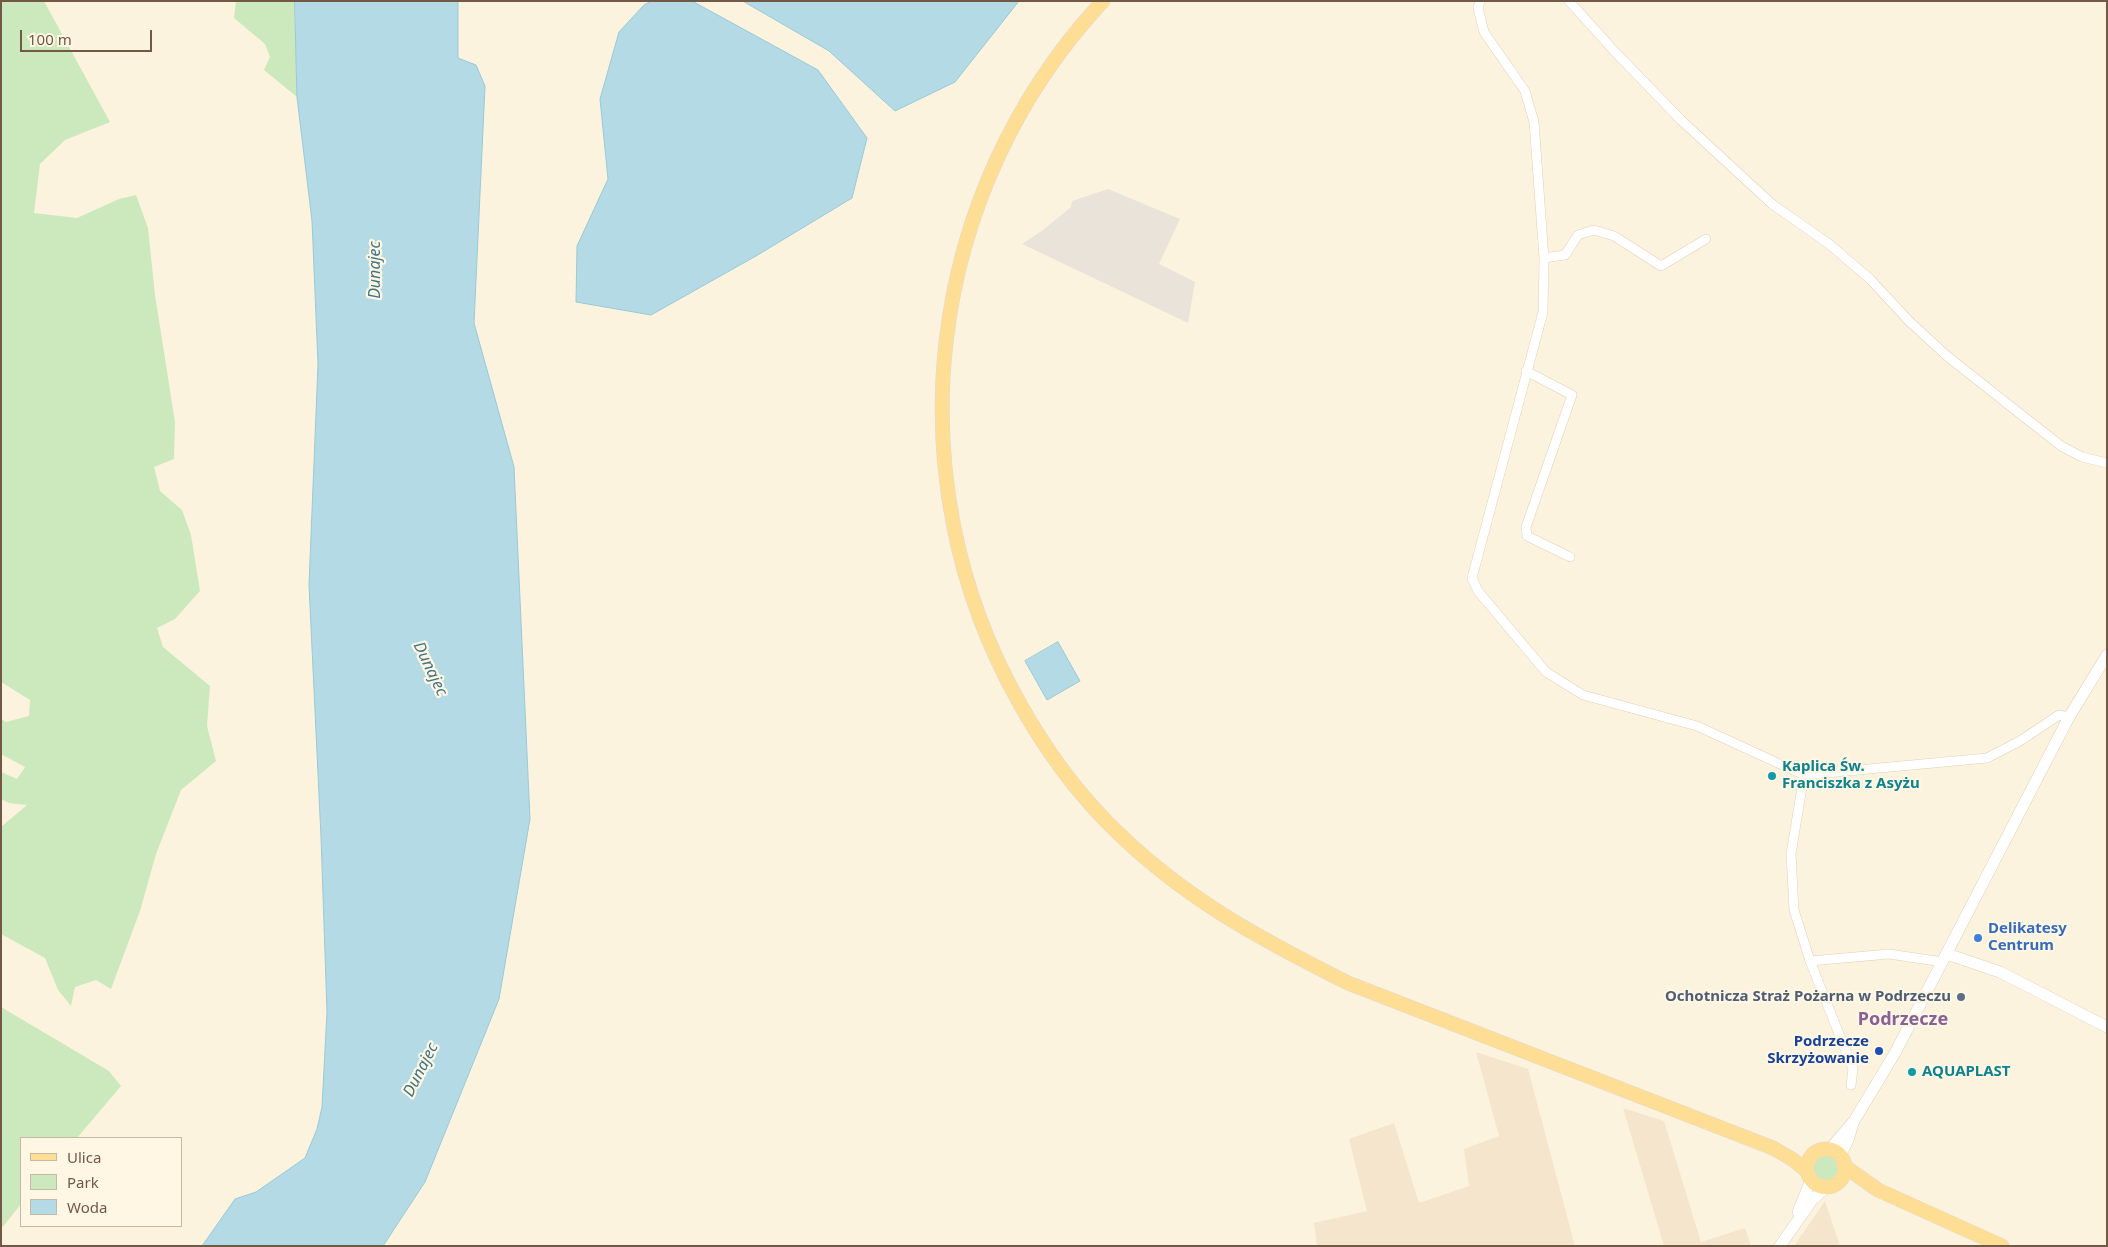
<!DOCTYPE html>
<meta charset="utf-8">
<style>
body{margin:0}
#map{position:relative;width:2108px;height:1247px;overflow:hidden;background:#fcf3de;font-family:"Noto Sans",sans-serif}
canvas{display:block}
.frame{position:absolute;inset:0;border:2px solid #725946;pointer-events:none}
.legend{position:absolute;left:20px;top:1137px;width:162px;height:90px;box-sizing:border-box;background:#fff6e4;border:1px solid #c7b7a5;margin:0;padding:6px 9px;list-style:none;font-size:15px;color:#725946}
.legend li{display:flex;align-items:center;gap:10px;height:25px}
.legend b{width:25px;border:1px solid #c7b7a5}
.scale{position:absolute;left:20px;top:30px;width:132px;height:22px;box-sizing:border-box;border:2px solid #725946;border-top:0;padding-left:6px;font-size:15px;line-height:18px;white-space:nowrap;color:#725946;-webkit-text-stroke:4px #fff6e4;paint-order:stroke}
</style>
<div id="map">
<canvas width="2108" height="1247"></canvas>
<div class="frame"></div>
<ul class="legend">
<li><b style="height:6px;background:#fdde94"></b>Ulica</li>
<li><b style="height:14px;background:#cbe9bd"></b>Park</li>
<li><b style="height:14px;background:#b3dae5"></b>Woda</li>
</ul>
<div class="scale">100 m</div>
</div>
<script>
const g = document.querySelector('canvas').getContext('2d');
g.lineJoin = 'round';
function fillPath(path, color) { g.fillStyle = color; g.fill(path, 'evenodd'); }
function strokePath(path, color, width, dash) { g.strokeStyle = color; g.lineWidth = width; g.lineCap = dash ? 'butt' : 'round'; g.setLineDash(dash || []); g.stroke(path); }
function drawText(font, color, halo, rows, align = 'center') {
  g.font = font + ' "Noto Sans",sans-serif'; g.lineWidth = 4.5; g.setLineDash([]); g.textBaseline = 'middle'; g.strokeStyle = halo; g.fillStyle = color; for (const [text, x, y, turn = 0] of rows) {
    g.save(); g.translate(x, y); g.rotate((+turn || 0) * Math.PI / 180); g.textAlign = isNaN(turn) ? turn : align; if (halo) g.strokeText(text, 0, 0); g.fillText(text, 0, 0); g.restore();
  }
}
fillPath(new Path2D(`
 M1476 1052 1528 1069 1575 1246H1317L1314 1223 1367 1211 1349 1139 1394 1123 1419 1203 1469 1186 1464 1149 1499 1136Z
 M1623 1108 1664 1121 1701 1242 1745 1228 1751 1246H1664Z
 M1825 1201 1840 1246H1794Z`), '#f4e5cc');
fillPath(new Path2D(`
 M1108 189 1180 219 1159 264 1195 282 1188 323 1022 244 1043 230 1071 207 1072 201Z`), '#eae3da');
fillPath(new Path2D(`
 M1 1H44L110 122 65 140 40 164 34 213 77 218 119 199 136 195 148 228 155 295 175 422 174 459 154 467 160 491 182 510 191 535 200 591 175 619 157 628 163 647 210 686 207 726 216 761 181 790 156 854 140 911 111 989 96 980 75 987 71 1006 58 990 45 958 1 934V827L27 805 9 803 1 799V772L17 779 25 767 1 754V719L6 722 29 716 30 700 1 682Z
 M236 1H295L297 97 264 70 270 57 265 44 234 18Z
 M1 1007 109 1071 121 1086 77 1138H21V1204L1 1229Z
 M1812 1168a14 14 0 1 1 28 0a14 14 0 1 1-28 0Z`), '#cbe9bd');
const water = new Path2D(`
 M295 1H458V58L476 65 485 86 474 323 514 467 530 819 499 999 425 1182 383 1246H202L235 1199 256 1192 305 1158 317 1129 322 1107 327 1012 321 837 309 585 318 364 312 221 297 97Z
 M652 1H692L818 70 867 138 852 198 756 256 651 315 576 302 577 246 608 179 600 99 619 32 644 5Z
 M743 1H1019L955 82 895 111 829 51Z
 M1058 642 1080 681 1047 700 1025 661Z`);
fillPath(water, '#b3dae5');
strokePath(water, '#99c9d7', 1);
const minor = new Path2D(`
 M1480 1 1478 8 1484 32 1525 91 1534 122 1544 258 1543 312 1472 578 1478 591 1546 672 1583 695 1697 726 1804 775 1987 758 2020 741 2059 715 2069 717
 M1569 1 1616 53 1682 121 1772 204 1829 244 1870 279 1909 321 1947 356 2061 446 2082 457 2107 463
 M1544 258 1565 255 1578 235 1594 230 1614 236 1661 266 1706 239
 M1526 371 1572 395 1526 527 1527 536 1570 557
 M1804 775 1791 854 1794 910 1810 961
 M1851 1085 1853 1069 1810 961 1889 954 1943 962`);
const tertiary = new Path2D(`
 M1947 954 2000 972 2107 1027
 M1830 1149 1854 1121 1895 1053 2069 717 2107 655
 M1840 1156 1848 1140 1853 1123
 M1798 1212 1811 1180
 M1780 1246 1812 1200 1827 1187`);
const primary = new Path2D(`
 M1103 1C925 192 891 477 1020 704 1043 745 1072 786 1105 820 1178 895 1256 937 1348 983L1773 1148 1792 1159 1807 1171
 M1807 1168a19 19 0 1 1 38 0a19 19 0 1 1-38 0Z
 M1844 1166 1878 1190 2002 1246`);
strokePath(minor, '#e0cfba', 10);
strokePath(tertiary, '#e0cfba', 12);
strokePath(primary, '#e0dad6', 15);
strokePath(minor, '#fff', 9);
strokePath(tertiary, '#fff', 11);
strokePath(primary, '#fdde94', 14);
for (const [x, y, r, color] of [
 [1772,776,5,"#0f9aa8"],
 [1978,938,5,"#3f7fe0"],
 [1961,997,5,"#5c6f8a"],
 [1879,1051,5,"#1a4fb4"],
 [1912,1072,5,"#0f9aa8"]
]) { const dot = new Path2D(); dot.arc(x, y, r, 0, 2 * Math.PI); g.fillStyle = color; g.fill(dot); strokePath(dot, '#fff6e4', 2); }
drawText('bold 15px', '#0d838f', '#fff6e4', [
 ["Kaplica Św.",1782,767],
 ["Franciszka z Asyżu",1782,784],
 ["AQUAPLAST",1922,1072]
], 'left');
drawText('bold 15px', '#366cbe', '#fff6e4', [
 ["Delikatesy",1988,929],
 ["Centrum",1988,946]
], 'left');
drawText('bold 15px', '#4e5e75', '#fff6e4', [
 ["Ochotnicza Straż Pożarna w Podrzeczu",1951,997]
], 'right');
drawText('bold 15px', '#164399', '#fff6e4', [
 ["Podrzecze",1869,1042],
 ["Skrzyżowanie",1869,1059]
], 'right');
drawText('italic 16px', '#407586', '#fff6e4', [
 ["Dunajec",375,270,-90],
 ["Dunajec",430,669,64],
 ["Dunajec",421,1070,-63]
]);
drawText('bold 18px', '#886196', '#fff6e4', [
 ["Podrzecze",1903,1020]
]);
</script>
